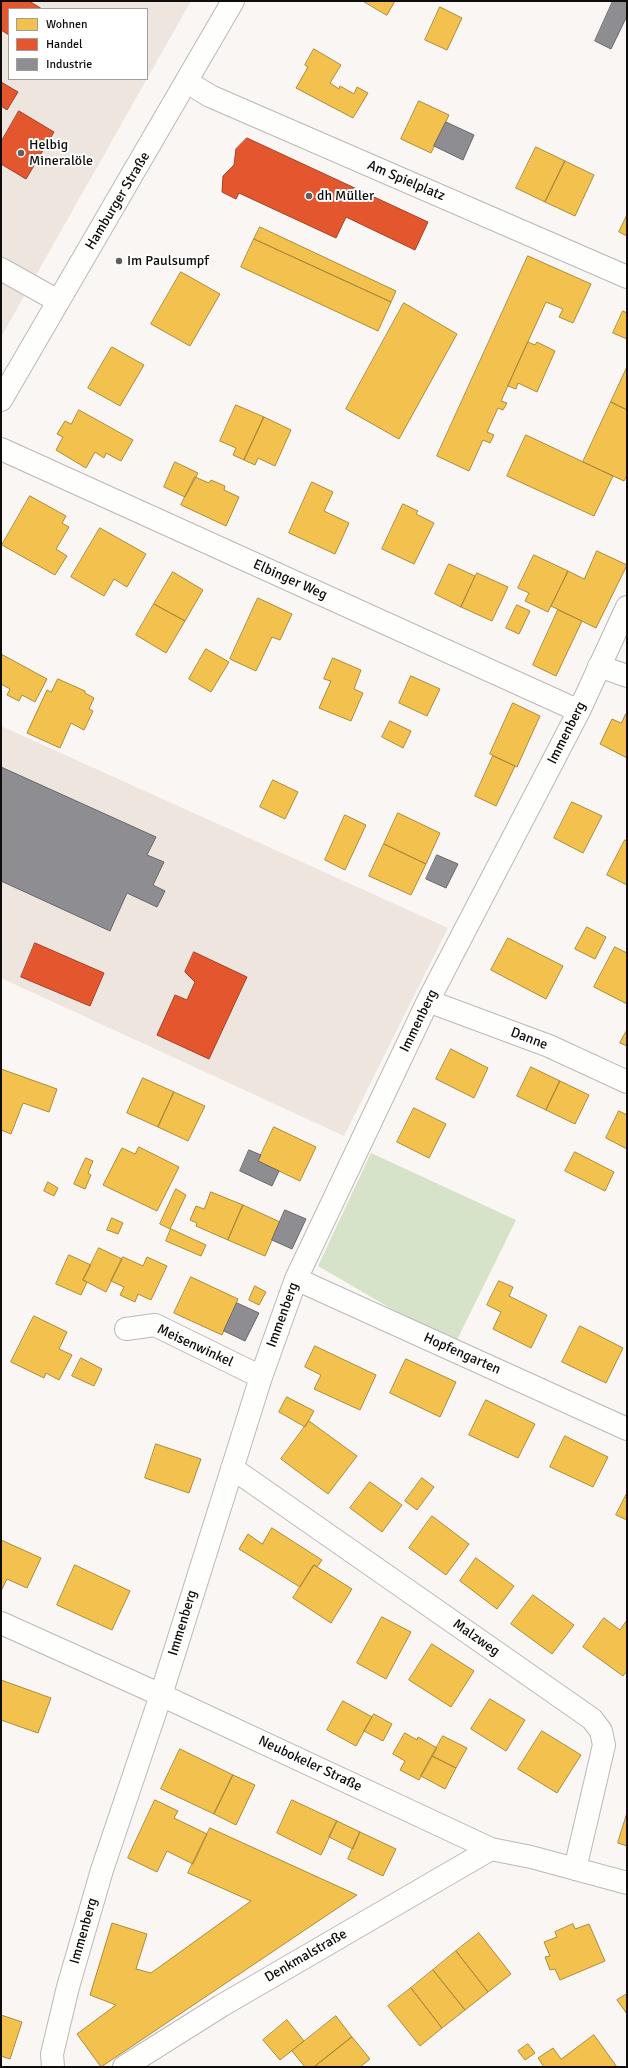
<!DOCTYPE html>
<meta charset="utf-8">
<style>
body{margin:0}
#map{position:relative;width:628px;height:2068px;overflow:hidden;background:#f9f6f3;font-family:Signika,sans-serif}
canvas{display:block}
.frame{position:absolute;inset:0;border:2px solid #0f0d0b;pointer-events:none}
.legend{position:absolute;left:8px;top:8px;width:140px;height:72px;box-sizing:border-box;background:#fff;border:1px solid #9f9e9d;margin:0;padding:5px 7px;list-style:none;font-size:12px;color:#0f0d0b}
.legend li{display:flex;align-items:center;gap:8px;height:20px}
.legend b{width:20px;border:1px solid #9f9e9d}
</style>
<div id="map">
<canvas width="628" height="2068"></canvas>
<div class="frame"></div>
<ul class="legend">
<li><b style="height:11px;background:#f2c14e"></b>Wohnen</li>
<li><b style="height:11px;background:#e4572e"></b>Handel</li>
<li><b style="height:11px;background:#8d8d92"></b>Industrie</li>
</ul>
</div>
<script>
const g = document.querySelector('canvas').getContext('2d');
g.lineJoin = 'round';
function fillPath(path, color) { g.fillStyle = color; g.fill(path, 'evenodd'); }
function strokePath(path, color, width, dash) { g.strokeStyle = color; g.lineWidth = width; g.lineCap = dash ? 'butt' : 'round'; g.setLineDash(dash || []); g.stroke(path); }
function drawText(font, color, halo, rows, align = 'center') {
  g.font = font + ' Signika,sans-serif'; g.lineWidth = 4; g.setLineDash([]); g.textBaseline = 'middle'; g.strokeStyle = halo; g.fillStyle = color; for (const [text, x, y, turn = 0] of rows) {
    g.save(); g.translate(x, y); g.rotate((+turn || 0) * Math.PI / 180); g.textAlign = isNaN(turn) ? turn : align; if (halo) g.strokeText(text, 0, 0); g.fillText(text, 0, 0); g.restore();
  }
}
fillPath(new Path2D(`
 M1 1H191L1 337ZM9 9H147V79H9Z
 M1 726 448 928 344 1136 1 978Z`), '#efe5df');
fillPath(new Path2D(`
 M371 1153 516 1220 456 1342 390 1308 318 1266Z`), '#d6e3c9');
const homes = new Path2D(`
 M363 1H395L387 15Z
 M440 7 462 18 447 50 425 40Z
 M314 49 341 65 330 83 339 89 340 86 354 94 357 87 368 93 353 118 296 88 308 67 305 65Z
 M419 101 449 115 431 153 401 139Z
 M536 147 565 161 545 202 516 188Z
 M565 161 594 175 575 216 545 202Z
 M627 215V236L619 232Z
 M260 227 396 291 391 302 254 239Z
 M254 239 391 302 378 331 241 267Z
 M528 256 591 284 573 323 559 317 563 309 546 302 501 401 507 403 503 410 498 408 487 432 494 435 490 443 483 440 469 471 437 456Z
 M181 272 220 294 190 346 151 324Z
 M404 303 457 334 399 439 346 409Z
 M623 311 627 313V339L613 333Z
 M528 342 535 345 537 342 555 351 537 392 518 383 516 389 508 386Z
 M112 347 144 365 120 406 88 388Z
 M627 367V410L611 402Z
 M611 402 627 410V475L624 481 583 462Z
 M236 405 264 417 244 460 233 455 236 448 220 441Z
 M79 410 133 440 121 461 106 453 104 458 95 452 86 468 56 450 63 437 57 434 65 421 71 424Z
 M264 417 291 430 275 466 258 458 255 465 244 460Z
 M526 435 613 476 594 516 507 476Z
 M175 462 198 473 185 497 164 487Z
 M195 477 209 483 211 480 225 486 224 490 239 497 226 526 181 505Z
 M312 482 333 492 324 511 349 523 335 554 289 533Z
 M30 496 66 516 62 523 69 527 56 549 67 556 55 575 2 545Z
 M403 504 418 511 416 514 434 523 414 564 382 549Z
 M100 528 146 554 127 587 114 579 104 596 71 577Z
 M597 551 627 565 596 628 551 606 568 571 584 579Z
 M534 555 568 571 548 612 525 601 529 593 518 588Z
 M449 564 475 576 461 607 435 594Z
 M173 572 203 590 185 621 154 604Z
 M477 573 508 587 492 621 461 607Z
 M258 598 292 614 280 640 272 637 256 671 230 659Z
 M154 604 185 621 166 653 136 635Z
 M517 605 530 611 519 634 506 628Z
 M558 610 582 621 556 676 533 665Z
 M206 649 229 662 211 692 189 679Z
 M1 654 47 679 35 702 22 695 19 701 7 695 10 689 1 684Z
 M333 658 361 670 354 689 363 693 351 721 319 708 331 681 324 679Z
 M411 676 440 689 427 716 399 703Z
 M58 679 85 691V693L94 698 89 709 93 711 84 730 71 723 60 748 27 733 47 690 51 692Z
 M513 703 540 716 517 767 490 754Z
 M626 714H627V758L600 744 612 719 621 723Z
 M390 721 411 731 403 748 382 737Z
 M493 756 515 766 496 806 475 796Z
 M273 780 298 792 285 819 260 807Z
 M572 802 602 816 583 853 554 838Z
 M398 813 440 833 426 864 384 844Z
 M345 815 366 825 345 870 325 860Z
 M625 840 627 841V885L607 875Z
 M384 844 426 864 411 895 369 876Z
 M587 927 606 937 595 959 575 949Z
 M508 938 563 966 546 999 491 970Z
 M615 947 627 953V1004L594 987Z
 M627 1030V1046L620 1043Z
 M451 1049 488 1068 474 1098 436 1079Z
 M531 1067 560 1081 546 1110 517 1096Z
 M1 1069 57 1089 49 1112 23 1103 11 1134 1 1130Z
 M143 1078 174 1092 158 1127 127 1113Z
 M560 1081 589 1095 575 1124 546 1110Z
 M174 1092 205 1106 188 1141 158 1127Z
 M414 1108 446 1124 429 1158 397 1142Z
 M619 1111 627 1115V1149L606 1138Z
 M274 1127 316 1147 300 1181 258 1161Z
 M139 1147 179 1167 157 1211 103 1185 122 1148 135 1154Z
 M575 1152 614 1172 605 1191 565 1171Z
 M86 1158 93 1161 88 1173 91 1175 85 1189 74 1184Z
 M48 1182 58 1188 54 1196 44 1191Z
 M176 1189 186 1195 170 1229 160 1224Z
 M211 1192 243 1205 228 1240 196 1226 197 1223 190 1220 196 1206 204 1209Z
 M243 1205 280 1222 265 1256 228 1240Z
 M112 1218 123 1223 118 1234 107 1230Z
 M171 1229 206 1245 201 1256 166 1241Z
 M99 1248 122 1259 106 1292 83 1280Z
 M69 1255 91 1265 83 1280 87 1282 81 1295 56 1284Z
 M123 1257 143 1266 147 1257 167 1266 151 1300 138 1294 135 1302 120 1295 124 1287 111 1281Z
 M191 1277 238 1299 222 1335 174 1313Z
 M499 1281 513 1287 509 1296 547 1315 531 1348 493 1329 501 1312 487 1305Z
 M255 1286 266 1292 259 1305 249 1300Z
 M34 1316 67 1332 59 1349 72 1355 59 1380 46 1373 44 1378 11 1362Z
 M580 1326 623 1348 606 1383 562 1362Z
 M315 1346 376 1375 360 1410 314 1389 321 1375 305 1367Z
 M81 1358 102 1369 94 1386 72 1376Z
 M406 1359 456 1382 440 1417 390 1393Z
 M287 1397 314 1411 305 1427 279 1412Z
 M486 1400 535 1424 518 1458 469 1435Z
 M309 1421 357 1456 328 1494 281 1459Z
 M565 1436 608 1457 593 1487 550 1467Z
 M156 1444 201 1459 189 1493 145 1478Z
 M422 1478 434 1487 417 1510 405 1501Z
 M370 1482 402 1505 382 1532 350 1508Z
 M627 1493V1520L616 1515Z
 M432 1516 469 1544 446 1575 409 1548Z
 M272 1528 322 1560 317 1567 314 1565 300 1587 239 1549 248 1534 262 1544Z
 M1 1540 41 1558 27 1588 7 1579 1 1591Z
 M476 1558 514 1586 497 1609 460 1581Z
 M75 1565 130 1591 112 1630 57 1605Z
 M314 1565 352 1589 331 1623 293 1598Z
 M533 1595 574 1625 552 1654 511 1624Z
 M382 1617 411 1632 386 1679 357 1663Z
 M604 1618 620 1630 627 1620V1671L623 1676 583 1647Z
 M432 1644 474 1671 451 1707 409 1680Z
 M1 1680 51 1698 38 1733 1 1720Z
 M490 1699 525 1720 506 1751 471 1729Z
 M343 1701 372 1717 356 1746 327 1730Z
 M374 1714 392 1724 383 1741 364 1731Z
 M542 1731 581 1755 557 1793 518 1769Z
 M405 1733 417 1740 418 1737 437 1748 419 1780 400 1770 405 1761 393 1754Z
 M443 1736 467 1748 456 1768 432 1756Z
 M180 1749 233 1775 214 1814 161 1789Z
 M432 1756 456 1768 445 1789 421 1776Z
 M233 1775 255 1785 236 1825 214 1814Z
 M155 1800 178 1811 174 1818 207 1834 193 1864 167 1851 157 1872 128 1858Z
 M292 1800 337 1821 321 1855 277 1833Z
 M627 1813V1846L618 1843Z
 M337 1821 360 1832 353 1849 329 1837Z
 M210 1828 357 1895 101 2067 77 2034 116 2005 90 1995 112 1923 147 1934 136 1969 151 1973 251 1901 188 1873Z
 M360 1832 396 1849 383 1876 348 1859Z
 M573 1924 575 1929 589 1924 605 1961 560 1980 555 1969 550 1970 545 1957 550 1956 544 1942 557 1937 555 1932Z
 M479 1933 511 1974 488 1992 456 1951Z
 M456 1951 488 1992 465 2010 433 1970Z
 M433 1970 465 2010 442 2028 411 1988Z
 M411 1988 442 2028 420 2046 388 2006Z
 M627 1994V2014L617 2000Z
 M1 2015 22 2022 10 2059 1 2056Z
 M336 2016 352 2037 314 2067H305L292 2051Z
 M287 2020 304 2041 280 2060 263 2040Z
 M594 2035 617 2067H544L538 2058 553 2048 561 2059Z
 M352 2037 370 2059 360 2067H314Z
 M528 2044 535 2053 525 2060 518 2051Z`);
fillPath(homes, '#f2c14e');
strokePath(homes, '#ae8b3a', 1);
const shops = new Path2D(`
 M1 1H29L42 9H9V35L1 30Z
 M1 82 18 92 7 110 1 106Z
 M19 111 54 132 26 179 1 164V142Z
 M247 138 428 222 415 250 346 217 336 238 239 193 236 199 222 192 223 176 234 165 236 149Z
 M35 943 104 973 90 1006 21 977Z
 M194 952 247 977 209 1059 157 1035 175 995 187 1000 195 982 185 972Z`);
fillPath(shops, '#e4572e');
strokePath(shops, '#a44124', 1);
const industry = new Path2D(`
 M613 1H627V16L611 49 595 41Z
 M446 122 474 135 463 160 434 146Z
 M1 767 156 837 147 855 164 862 153 885 165 891 157 907 127 893 110 931 1 881Z
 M437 855 458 864 446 888 426 879Z
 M249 1150 261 1155 258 1161 279 1171 272 1186 240 1171Z
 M285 1210 306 1219 292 1249 272 1240Z
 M237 1303 259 1313 245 1341 224 1331Z`);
fillPath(industry, '#8d8d92');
strokePath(industry, '#67676a', 1);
const street = new Path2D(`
 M187 82 210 96 627 277
 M1 269 58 301
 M1 449 579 711
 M599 666 627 676
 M428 1001 549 1046 627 1082
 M296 1279 627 1429
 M126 1329 155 1325 261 1377
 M232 1468 592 1719 601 1731 604 1745 575 1869
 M1 1623 161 1695 491 1849 531 1857 627 1883
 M53 2067 52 2054 68 1987 102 1870 161 1695 261 1377 296 1279 428 1001 579 711 627 607
 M124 2067 221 2006 491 1849`);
const secondary = new Path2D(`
 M1 400 233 1`);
strokePath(street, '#bbb9b7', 24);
strokePath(secondary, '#bbb9b7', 24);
strokePath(street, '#fefefd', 22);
strokePath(secondary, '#fefefd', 22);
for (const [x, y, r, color] of [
 [21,153,4,"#615f5c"],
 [309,196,4,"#615f5c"],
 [119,261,4,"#615f5c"]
]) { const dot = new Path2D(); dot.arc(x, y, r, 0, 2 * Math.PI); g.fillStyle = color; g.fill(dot); strokePath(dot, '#fff', 1.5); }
drawText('14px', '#0f0d0b', '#fff', [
 ["Helbig",29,145],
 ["Mineralöle",29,161],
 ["dh Müller",317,196],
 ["Im Paulsumpf",127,261]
], 'left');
drawText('14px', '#0f0d0b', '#fff', [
 ["Am Spielplatz",406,181,23],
 ["Hamburger Straße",118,201,-59],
 ["Elbinger Weg",290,580,24],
 ["Immenberg",567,733,-63],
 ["Immenberg",419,1021,-64],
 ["Danne",529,1039,21],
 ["Immenberg",283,1315,-70],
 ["Meisenwinkel",195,1346,25],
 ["Hopfengarten",462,1354,24],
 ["Immenberg",183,1623,-73],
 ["Malzweg",476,1638,35],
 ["Neubokeler Straße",310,1764,25],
 ["Immenberg",84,1931,-74],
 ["Denkmalstraße",306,1956,-30]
]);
</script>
